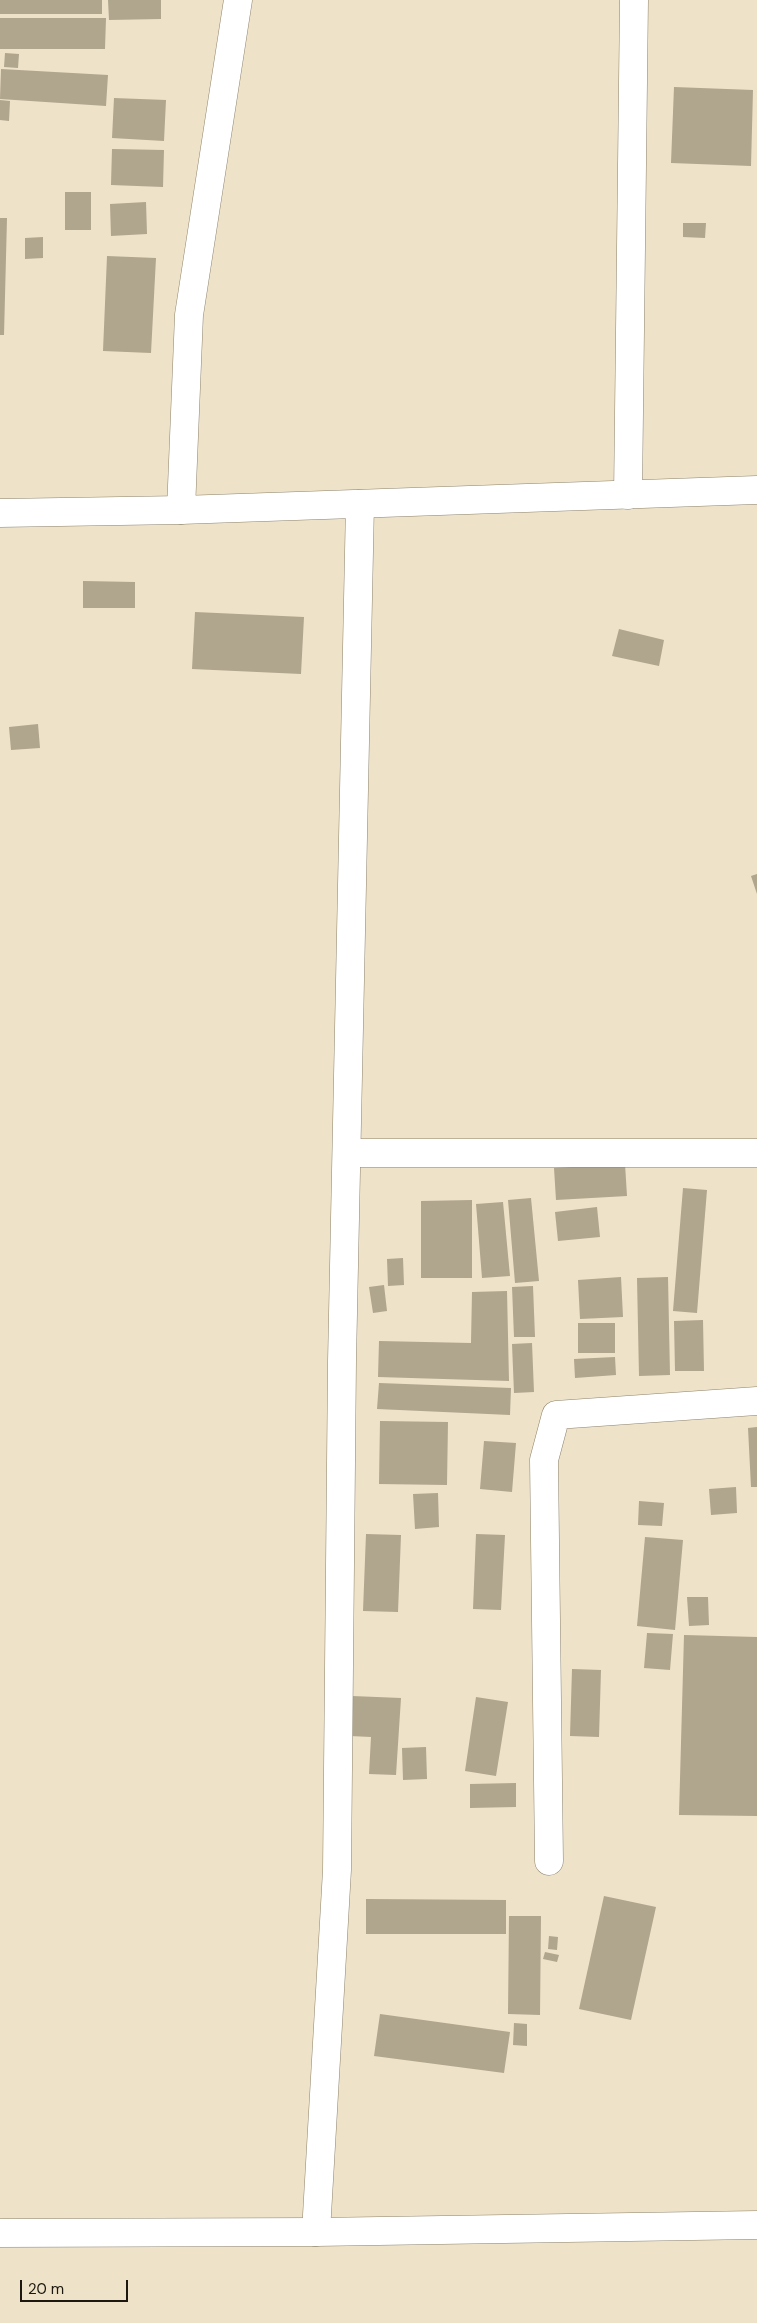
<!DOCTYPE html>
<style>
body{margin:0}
#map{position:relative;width:757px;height:2323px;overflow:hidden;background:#eee2c9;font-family:"DM Sans",sans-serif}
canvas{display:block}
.scale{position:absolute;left:20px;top:2280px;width:108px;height:22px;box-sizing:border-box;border:2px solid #1c180f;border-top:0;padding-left:6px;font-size:15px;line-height:18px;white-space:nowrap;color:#1c180f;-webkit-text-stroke:4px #eee2c9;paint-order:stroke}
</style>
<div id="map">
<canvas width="757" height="2323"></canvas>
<div class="scale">20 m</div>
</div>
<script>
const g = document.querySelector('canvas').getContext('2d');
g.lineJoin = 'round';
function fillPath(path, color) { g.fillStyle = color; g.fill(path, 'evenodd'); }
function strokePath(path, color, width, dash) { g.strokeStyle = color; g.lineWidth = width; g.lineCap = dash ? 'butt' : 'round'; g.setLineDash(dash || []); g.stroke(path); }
fillPath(new Path2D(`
 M0 0H102V14H0Z
 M108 0H161V19L109 20Z
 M0 18H106L105 49H0Z
 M5 53 19 54 18 68 4 67Z
 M1 69 108 75 106 106 0 99Z
 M674 87 753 90 751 166 671 163Z
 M114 98 166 100 164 141 112 138Z
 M0 100 10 101 9 121 0 120Z
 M112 149 164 150 163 187 111 185Z
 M65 192H91V230H65Z
 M146 202 147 234 111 236 110 204Z
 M0 218H7L4 335H0Z
 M683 223H706L705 238 683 237Z
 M43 237V258L25 259V238Z
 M107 256 156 258 151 353 103 351Z
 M83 581 135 582V608H83Z
 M195 612 304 617 301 674 192 669Z
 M619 629 664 640 659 666 612 656Z
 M38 724 40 748 11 750 9 727Z
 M757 874V894L751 876Z
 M625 1164 627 1196 556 1200 554 1168Z
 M683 1188 707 1190 697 1313 673 1311Z
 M531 1198 539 1281 515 1283 508 1200Z
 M472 1200V1278H421V1201Z
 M503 1202 510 1276 482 1278 476 1204Z
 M597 1207 600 1237 558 1241 555 1212Z
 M403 1258 404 1285 388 1286 387 1259Z
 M621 1277 623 1317 580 1319 578 1280Z
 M668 1277 670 1375 639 1376 637 1278Z
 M384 1285 387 1311 373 1313 369 1287Z
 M533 1286 535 1337H514L512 1287Z
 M507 1291 509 1381 378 1377 379 1341 471 1343 472 1292Z
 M703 1320 704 1371H675L674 1321Z
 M578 1323H615V1353H578Z
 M532 1343 534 1392 514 1393 512 1344Z
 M615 1357 616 1375 575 1378 574 1359Z
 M379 1383 511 1388 510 1415 377 1409Z
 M380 1421 448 1422 447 1485 379 1484Z
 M757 1427V1487H751L748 1428Z
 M484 1441 516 1443 512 1492 480 1489Z
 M736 1487 737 1513 711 1515 709 1489Z
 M438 1493 439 1527 415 1529 413 1494Z
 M639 1501 664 1503 662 1526 638 1525Z
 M366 1534 401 1535 398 1612 363 1611Z
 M476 1534 505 1535 501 1610 473 1609Z
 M645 1537 683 1540 675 1630 637 1626Z
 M687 1597H708L709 1625 689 1626Z
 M647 1633 673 1634 670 1670 644 1668Z
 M684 1635 757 1637V1816L679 1815Z
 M572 1669 601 1670 599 1737 570 1736Z
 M352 1696 401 1698 396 1775 369 1774 371 1737 350 1736Z
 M476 1697 508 1702 496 1776 465 1771Z
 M426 1747 427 1779 403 1780 402 1748Z
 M516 1783V1807L470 1808V1784Z
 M604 1896 656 1907 631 2020 579 2009Z
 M366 1899 506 1900V1934H366Z
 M509 1916H541L540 2015 508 2014Z
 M549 1936 558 1937 557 1950 548 1949Z
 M545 1952 559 1955 557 1962 543 1959Z
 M380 2014 510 2032 504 2073 374 2056Z
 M514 2023 527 2024V2046L513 2045Z`), '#b0a58d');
const street = new Path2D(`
 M628 495 634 0
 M181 510 189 315 238 0
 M347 1153H757
 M549 1861 544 1460 556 1415 757 1401
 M316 2232 337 1870 342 1361 360 504`);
const secondary = new Path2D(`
 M0 513 181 510 757 490`);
const highway = new Path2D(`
 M0 2233 316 2232 757 2225`);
strokePath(street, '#8e836c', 29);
strokePath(secondary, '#8e836c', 29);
strokePath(highway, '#8e836c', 29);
strokePath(street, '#fff', 28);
strokePath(secondary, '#fff', 28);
strokePath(highway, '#fff', 28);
</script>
